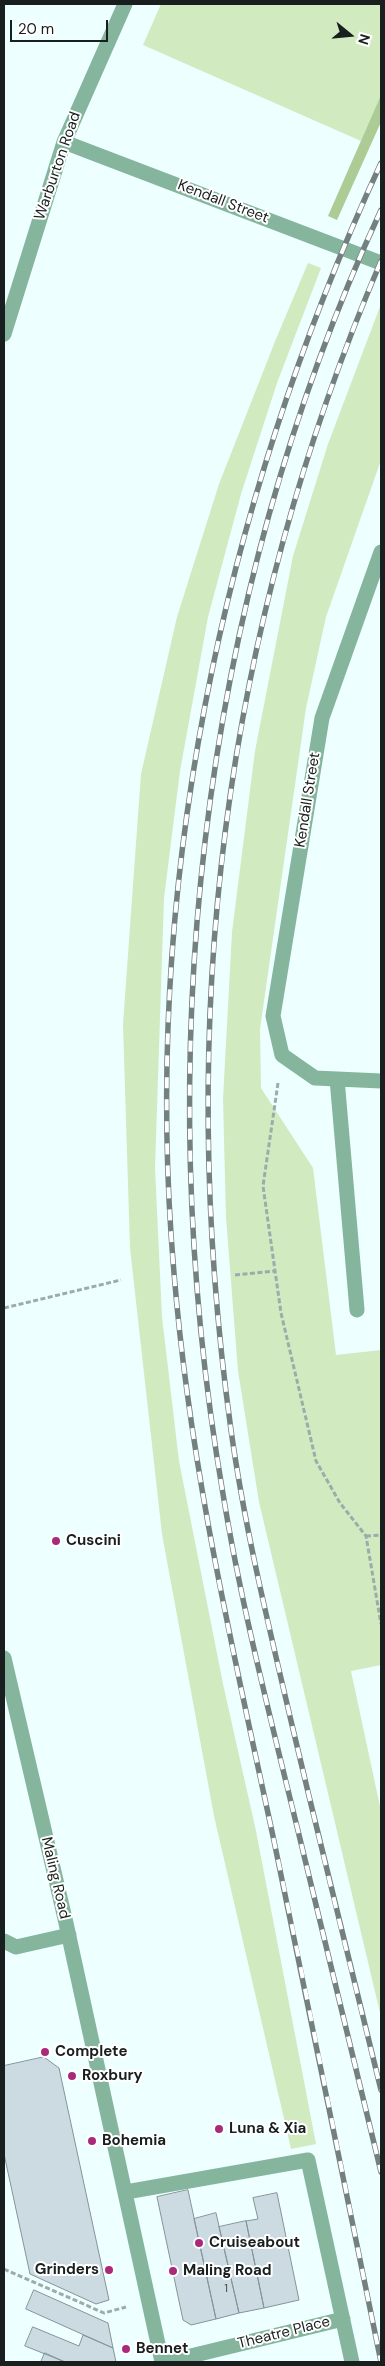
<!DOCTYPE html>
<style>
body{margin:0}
#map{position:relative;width:385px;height:2366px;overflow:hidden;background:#edfffe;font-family:"DM Sans",sans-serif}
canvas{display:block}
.frame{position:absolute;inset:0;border:5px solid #181f1e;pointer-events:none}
.north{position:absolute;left:325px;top:10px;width:50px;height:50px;-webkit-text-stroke:4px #fff;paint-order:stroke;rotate:107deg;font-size:14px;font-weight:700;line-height:20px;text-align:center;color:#181f1e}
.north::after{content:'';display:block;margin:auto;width:18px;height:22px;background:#181f1e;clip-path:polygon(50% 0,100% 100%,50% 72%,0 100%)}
.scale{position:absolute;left:10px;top:20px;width:98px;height:22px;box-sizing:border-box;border:2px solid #181f1e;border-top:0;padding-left:6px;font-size:15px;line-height:18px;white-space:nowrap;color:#181f1e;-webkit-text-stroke:4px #fff;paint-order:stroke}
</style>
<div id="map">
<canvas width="385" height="2366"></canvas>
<div class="frame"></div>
<div class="north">N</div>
<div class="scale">20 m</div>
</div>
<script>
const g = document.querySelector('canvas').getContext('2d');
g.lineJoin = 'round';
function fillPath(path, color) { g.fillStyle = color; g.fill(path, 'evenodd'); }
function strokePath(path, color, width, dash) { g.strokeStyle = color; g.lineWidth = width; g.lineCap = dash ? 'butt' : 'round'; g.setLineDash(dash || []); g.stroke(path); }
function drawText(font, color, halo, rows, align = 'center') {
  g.font = font + ' "DM Sans",sans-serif'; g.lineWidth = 4; g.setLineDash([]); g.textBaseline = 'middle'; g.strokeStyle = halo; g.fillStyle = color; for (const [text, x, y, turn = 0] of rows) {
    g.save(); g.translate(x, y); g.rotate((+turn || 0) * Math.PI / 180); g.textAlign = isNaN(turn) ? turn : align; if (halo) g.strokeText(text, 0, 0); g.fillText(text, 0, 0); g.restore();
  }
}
fillPath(new Path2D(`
 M161 4H381V95L361 141 143 45Z
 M308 263 321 268 277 383 241 494 208 617 180 771 164 898 155 1168 162 1317 179 1461 223 1684 256 1831 316 2144 291 2149 214 1816 162 1534 130 1248 123 1024 141 774 177 617 219 484 276 339Z
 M381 304V460L326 617 306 708 260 1029 261 1088 313 1168 336 1355 381 1350V1665L351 1671 381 1811V2017L259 1502 238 1371 226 1217 223 1099 232 932 255 751 293 556 328 444Z`), '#d2eac0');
fillPath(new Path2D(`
 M381 95V122L337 220 328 216Z`), '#accb95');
const building = new Path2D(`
 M44 2057 59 2068 109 2300 96 2304 30 2274 4 2154V2066Z
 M188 2190 216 2319 191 2325 183 2320 157 2197Z
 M277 2193 299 2300 264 2308 246 2221 258 2219 253 2198Z
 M216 2213 239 2313 216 2319 194 2219Z
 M246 2221 264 2308 239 2313 219 2227Z
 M34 2290 108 2323 113 2348 26 2309Z
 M33 2327 79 2346 83 2335 113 2348 116 2362H65L25 2346Z
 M45 2353 65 2362H41Z`);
fillPath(building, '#cbdbe1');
strokePath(building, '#86949a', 1);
strokePath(new Path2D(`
 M278 1083 263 1186 281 1313 316 1461 340 1503 366 1536 381 1624
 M235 1275 275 1271
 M4 1308 121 1280
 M366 1536 381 1535
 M4 2269 104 2313 126 2307`), '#9dabaa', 3, [5, 2.5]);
strokePath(new Path2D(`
 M64 142 381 263
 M4 334 64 142 125 4
 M381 552 322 718 273 1016 282 1055 315 1078 381 1081
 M337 1079 357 1310
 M4 1658 66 1923 162 2362
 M4 1941 16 1947 69 1935
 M126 2192 308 2160 352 2362
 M166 2362 343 2319`), '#85b69d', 15);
const rail = new Path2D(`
 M381 163C221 509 141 892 174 1273 190 1469 233 1650 274 1841 311 2014 345 2188 381 2362
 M381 210C197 608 149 1063 223 1494 242 1610 272 1724 300 1839 327 1950 354 2061 381 2172
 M381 261C221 635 175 1027 231 1430 245 1530 269 1627 292 1725 321 1847 351 1969 381 2090`);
strokePath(rail, '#74807f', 5.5);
strokePath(rail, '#fff', 4, [11]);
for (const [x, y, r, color] of [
 [56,1541,5,"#a92a79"],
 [45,2052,5,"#a92a79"],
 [72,2076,5,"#a92a79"],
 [219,2129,5,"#a92a79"],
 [92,2141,5,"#a92a79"],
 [199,2243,5,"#a92a79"],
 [109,2270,5,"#a92a79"],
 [173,2271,5,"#a92a79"],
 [126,2349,5,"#a92a79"]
]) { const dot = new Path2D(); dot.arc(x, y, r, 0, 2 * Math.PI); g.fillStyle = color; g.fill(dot); strokePath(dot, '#fff', 2); }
drawText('12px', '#454e4f', null, [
 ["1",226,2289]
]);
drawText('15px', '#181f1e', '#fff', [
 ["Warburton Road",58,166,-71],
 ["Kendall Street",223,202,21],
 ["Kendall Street",308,800,-81],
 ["Maling Road",55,1878,77],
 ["Theatre Place",284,2333,-14]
]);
drawText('bold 15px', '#181f1e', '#fff', [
 ["Cuscini",66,1541],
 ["Complete",55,2052],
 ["Roxbury",82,2076],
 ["Luna & Xia",229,2129],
 ["Bohemia",102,2141],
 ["Cruiseabout",209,2243],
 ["Grinders",99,2270,"right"],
 ["Maling Road",183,2271],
 ["Bennet",136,2349]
], 'left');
</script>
